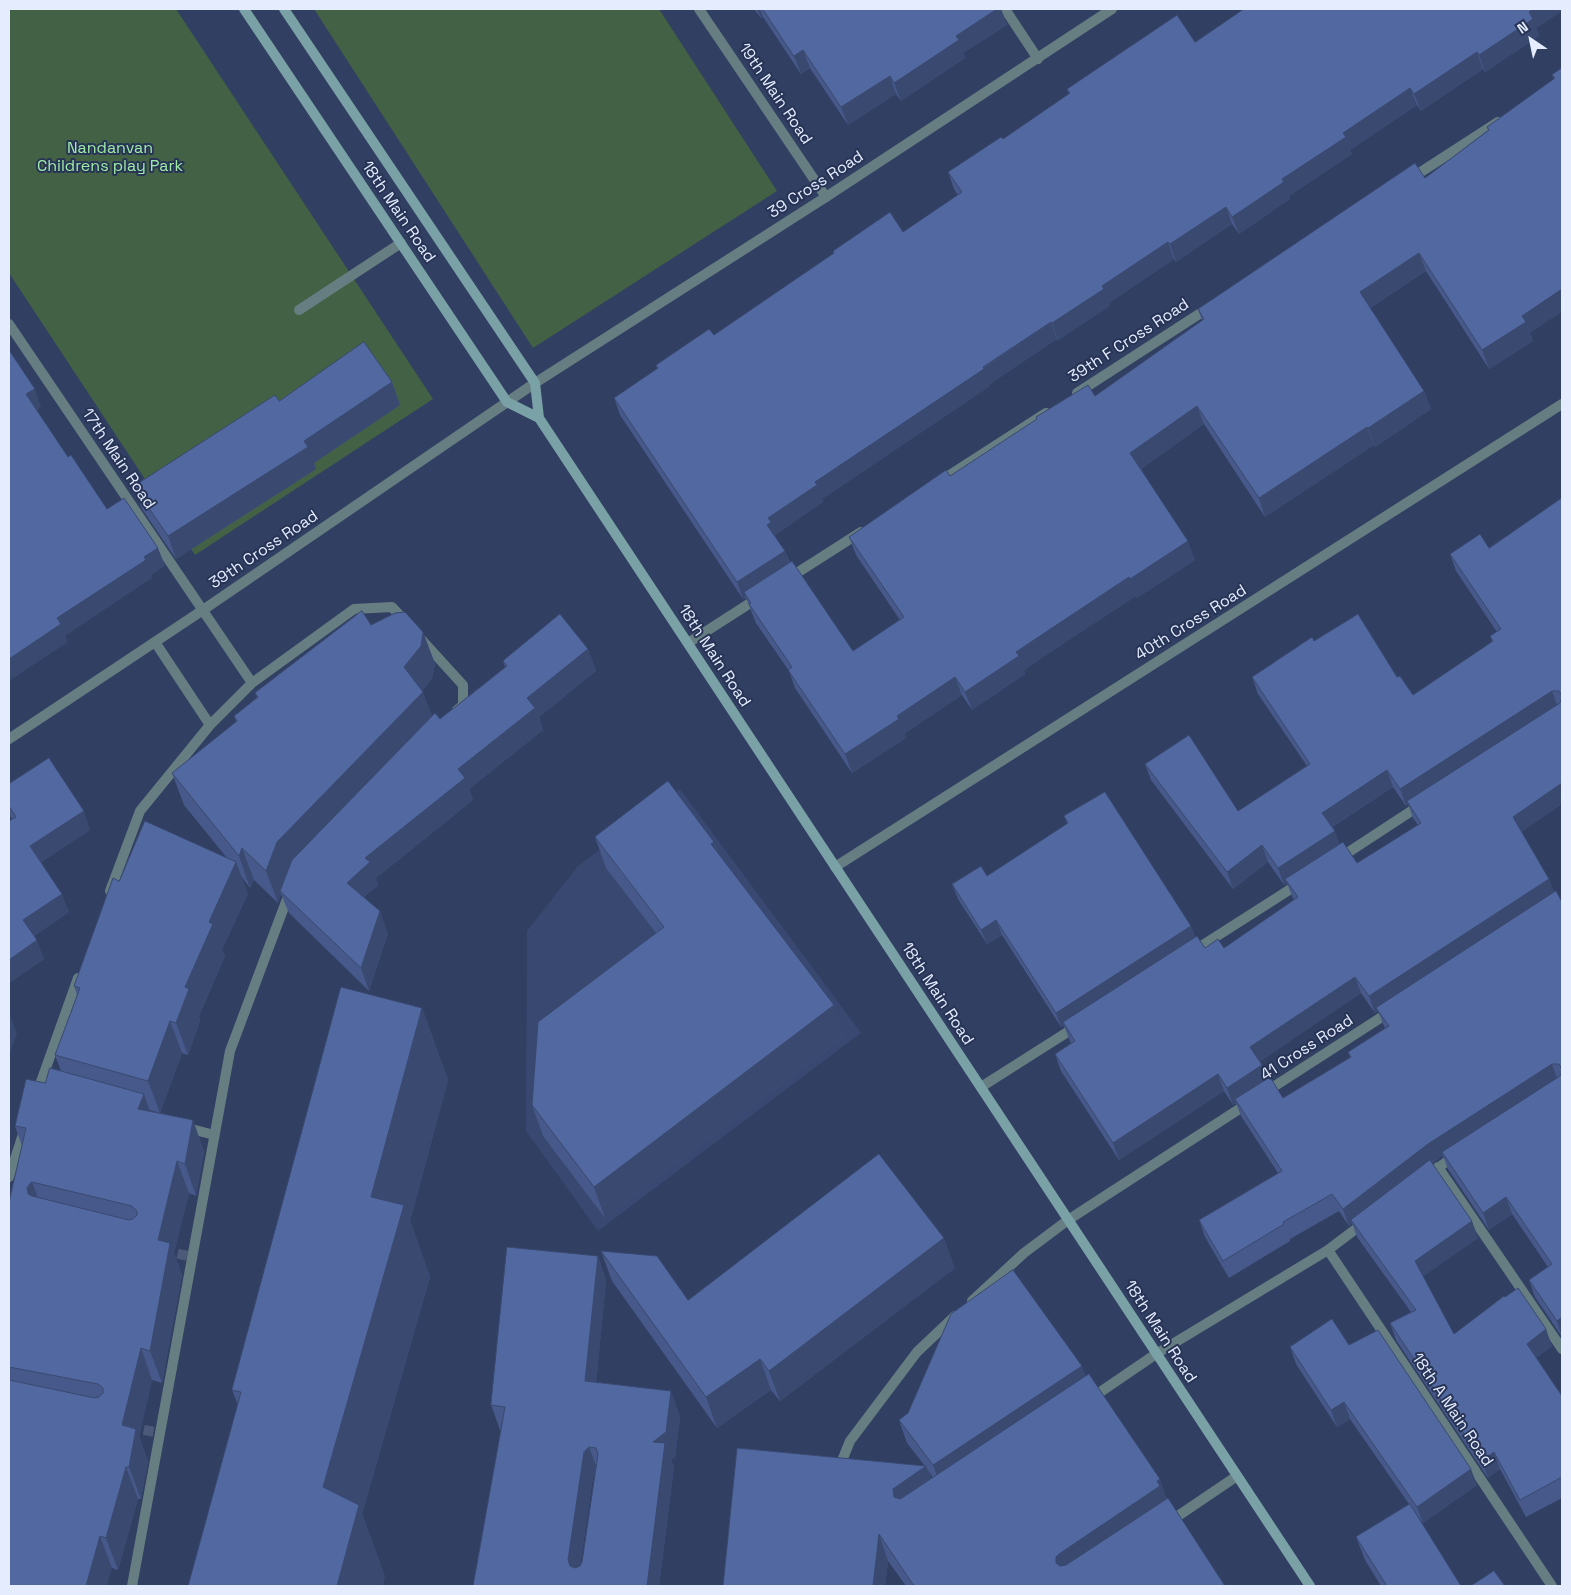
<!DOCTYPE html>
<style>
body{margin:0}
#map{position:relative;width:1571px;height:1595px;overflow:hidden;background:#313f62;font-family:"Space Grotesk",sans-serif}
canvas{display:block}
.frame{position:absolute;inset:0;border:10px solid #e4ecfe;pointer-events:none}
.north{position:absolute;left:1506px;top:15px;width:50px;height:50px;-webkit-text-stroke:4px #273456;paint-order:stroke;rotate:326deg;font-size:14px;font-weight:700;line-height:20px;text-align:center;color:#e4ecfe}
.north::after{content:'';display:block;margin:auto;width:18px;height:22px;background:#e4ecfe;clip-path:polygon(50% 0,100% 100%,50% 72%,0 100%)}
</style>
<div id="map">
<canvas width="1571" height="1595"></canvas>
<div class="frame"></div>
<div class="north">N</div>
</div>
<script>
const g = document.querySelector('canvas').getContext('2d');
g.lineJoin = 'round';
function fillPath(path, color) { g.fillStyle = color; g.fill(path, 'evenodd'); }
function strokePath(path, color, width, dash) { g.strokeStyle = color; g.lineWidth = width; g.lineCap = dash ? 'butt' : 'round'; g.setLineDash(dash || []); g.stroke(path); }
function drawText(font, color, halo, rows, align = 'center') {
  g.font = font + ' "Space Grotesk",sans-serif'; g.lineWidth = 4; g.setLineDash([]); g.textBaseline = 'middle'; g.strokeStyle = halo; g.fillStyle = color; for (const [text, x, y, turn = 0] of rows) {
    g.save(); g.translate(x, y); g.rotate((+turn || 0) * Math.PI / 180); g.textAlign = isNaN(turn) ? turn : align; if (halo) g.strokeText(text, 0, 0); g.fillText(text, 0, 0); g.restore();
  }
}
fillPath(new Path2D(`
 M680 789 861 1033 598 1231 526 1131 527 931 578 866Z`), '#384871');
fillPath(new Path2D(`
 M9 9H176L433 399 195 555 9 273Z
 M314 9H659L777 191 533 348Z`), '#436145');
strokePath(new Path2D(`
 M163 1250 192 1257
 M129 1427 160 1433`), '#4c5979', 10, [10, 5]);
strokePath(new Path2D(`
 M299 310 401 243
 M972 1301 1024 1253 1068 1220
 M839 1468 850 1441 917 1352 955 1316`), '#667e82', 10);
strokePath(new Path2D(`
 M699 9 826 197
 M1005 9 1038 59
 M1410 179 1498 122
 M9 324 252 683
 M1077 393 1210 307
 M939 482 1046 413
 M789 578 861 532
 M421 639 463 685V705L457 710
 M155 642 210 725
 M688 643 758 598
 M1338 859 1422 804
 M835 867 1562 404
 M110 891 140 811 210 725 252 683 354 609 392 607 406 622
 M1192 952 1300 883
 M981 1087 1077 1026
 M37 1093 78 978
 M1264 1093 1391 1011
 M184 1127 214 1135
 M1438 1167 1562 1349
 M9 1177 25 1128
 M1425 1177 1456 1155
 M1068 1220 1250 1102
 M1328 1250 1552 1586
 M1090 1399 1156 1354 1328 1250 1365 1222
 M1169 1522 1237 1476
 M132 1586 230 1051 290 891`), '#667e82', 10);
strokePath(new Path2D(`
 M9 739 203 610 535 383 826 197 1112 9`), '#667e82', 10);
strokePath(new Path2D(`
 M244 9 507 402 539 418
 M284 9 535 383 539 418 1310 1586`), '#7aa1a6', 10);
fillPath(new Path2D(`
 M754 9H1001L1007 25 963 53 965 58 901 101 896 94 848 125 810 68 801 74 763 17 761 18Z
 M1562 9V11L1536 28 1539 36 1485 72 1483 69 1421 111 1417 105 1350 150 1352 154 1289 196 1290 199 1239 234 1232 224 1176 262 1174 259 1109 303 1110 306 1058 340 1057 339 990 384V386L822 499 823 502 775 535 777 540 785 551 790 563 853 651 900 620 856 555 849 537 950 476 1095 396 1202 321 1198 309 1425 178 1488 130 1487 127 1554 79 1552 75 1562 68 1530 333 1533 341 1489 369 1426 271 1370 308 1424 391 1431 409 1375 447 1374 445 1265 517 1204 424 1141 469 1195 560 1137 598 1136 596 1071 638 1024 670 1025 674 972 710 962 695 904 734 906 738 852 773 795 688 789 671 756 623 746 598 743 599 620 415 614 398 657 369 656 365 714 335 834 254 833 251 903 232 958 195 954 189 948 172 1003 139 1069 94 1067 89 1195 42Z
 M392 382 400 405 314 463 316 469 176 559 142 509 134 486 279 401Z
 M1562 498V804L1521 832 1549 879 1554 893 1562 902V1337L1535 1297 1529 1280 1548 1267 1512 1214 1489 1230 1448 1169 1443 1156 1432 1163 1478 1238 1423 1276 1454 1334 1552 1346 1536 1358 1562 1396V1498L1526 1517 1500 1469 1488 1478 1396 1340 1390 1323 1411 1312 1357 1237 1352 1223 1349 1226 1339 1211 1290 1239V1241L1229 1278 1205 1237 1199 1220 1278 1173 1241 1116 1236 1103 1233 1105 1224 1091 1119 1160 1061 1071 1055 1054 1071 1043 1069 1039 1064 1026 1061 1027 1002 935 987 944 958 899 952 884 987 876 1067 824 1064 816 1191 926 1195 937 1205 948H1224L1294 900 1292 896 1287 883 1284 885 1268 862 1233 889 1151 780 1145 764 1238 811 1307 766 1258 694 1252 677 1314 641 1397 677 1413 695 1492 642 1490 636 1497 632 1456 571 1450 554 1489 548ZM1393 787 1406 806 1408 804 1413 818 1418 825 1357 863 1339 844 1332 827ZM1361 993 1375 1013 1378 1011 1383 1024 1385 1028 1348 1052 1350 1058 1283 1098 1267 1078 1262 1065 1260 1061Z
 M371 625 423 632 435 664 432 678 422 691 432 716 440 719 505 667 503 661 588 649 596 671 539 717 543 730 469 789 473 800 376 878 378 885 364 897 388 933 369 991 289 913 281 894 278 903 254 880 250 888 241 876 248 894 222 949 225 956 199 1016 200 1021 188 1055 182 1053 160 1113 150 1110V1111L193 1120 204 1152 196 1196 189 1193 174 1253 182 1275 162 1383 152 1380 139 1436 148 1461 141 1499H138L118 1570 112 1568 9 1586V1202L22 1146 15 1126 45 1083 61 1071 55 1055 77 995 74 986 119 881 227 858 184 805 172 773 236 722 234 716 257 698 255 693Z
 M9 784 90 830 41 862 69 912 34 936 44 959 9 983 12 819 9 814Z
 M595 837 714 842 718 853 845 1036 605 1218 543 1136 532 1105 656 933 606 868Z
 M422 1008 448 1080 410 1221 430 1277 362 1514 385 1577 238 1405 232 1390Z
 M601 1251 688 1300 955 1268 780 1401 771 1390 717 1428 612 1281Z
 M598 1256 606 1281 596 1383 680 1416 675 1457 671 1460 674 1467 659 1586H473L501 1430H500L491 1405ZM595 1475 582 1562 580 1566 593 1477Z
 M1349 1345 1477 1485 1423 1523 1415 1513 1461 1586H1381L1365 1560 1356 1537 1409 1504 1350 1419 1337 1427 1296 1364 1290 1347Z
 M1086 1376 1225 1586H906L888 1561 885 1586H723L925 1466 907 1443 899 1420ZM928 1470 933 1478 931 1479Z`), '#47598a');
fillPath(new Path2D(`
 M757 9H760L763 17 761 18Z
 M997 9H1001L1007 25 963 53 965 58 901 101 894 83 956 36Z
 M1534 9H1562V11L1536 28 1539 36 1485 72 1479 55 1529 12Z
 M803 50 810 68 801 74 794 56Z
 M1477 52 1483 69 1421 111 1414 94Z
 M890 76 896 94 848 125 841 107Z
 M1410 88 1417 105 1350 150 1352 154 1289 196 1290 199 1239 234 1232 217 1343 133Z
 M1226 207 1232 224 1176 262 1170 244Z
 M1168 242 1174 259 1109 303 1110 306 1058 340 1052 323 1102 286Z
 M1419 253 1426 271 1366 310 1360 292Z
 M1562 289V312L1530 333 1533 341 1489 369 1482 350 1522 316Z
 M1051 322 1057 339 990 384V386L822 499 823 502 775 535 777 540 767 525 768 518 815 482Z
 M392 382 400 405 314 463 316 469 176 559 168 536 304 441Z
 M35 389 41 407 33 413 26 394Z
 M1424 391 1431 409 1375 447 1368 428Z
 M1197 406 1204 424 1137 472 1130 453Z
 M1367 427 1374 445 1265 517 1259 498Z
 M1188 541 1195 560 1137 598 1130 579Z
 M158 548 165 566 151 575 152 578 65 636 68 642 9 681V659L57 618 144 557Z
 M785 551 791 568 744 592 746 598 743 599 737 582Z
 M1129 577 1136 596 1024 670 1025 674 972 710 965 692 1016 652Z
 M423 632 435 664 432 678 416 699 404 667Z
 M588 649 596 671 539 717 543 730 469 789 473 800 376 878 378 885 355 905 347 883 365 858 458 769 527 698Z
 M955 677 962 695 904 734 906 738 852 773 845 754 897 716Z
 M1552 691 1558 708 1407 801 1408 804 1406 806 1400 789Z
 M423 692 435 724 280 891 281 894 278 903 266 871 277 842Z
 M1387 770 1393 787 1328 829 1322 813Z
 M1562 783V804L1519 834 1513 817Z
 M84 811 90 830 37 865 30 846Z
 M1335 831 1341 848 1285 879 1287 883 1284 885 1278 868Z
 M714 842 725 873 711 844Z
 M1262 845 1268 862 1233 889 1227 872Z
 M242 848 254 880 250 888 239 856Z
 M236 862 248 894 222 949 225 956 199 1016 200 1021 188 1055 176 1023 185 987 209 922Z
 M1549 879 1555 896 1376 1008 1378 1011 1375 1013 1369 996Z
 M62 894 69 912 30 939 23 920Z
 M380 911 388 933 369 991 361 968Z
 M996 920 1002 935 987 944 981 930Z
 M1191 926 1196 941 1063 1022 1064 1026 1061 1027 1056 1013Z
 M37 940 44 959 9 983V960Z
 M1355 977 1361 993 1257 1064 1250 1047Z
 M834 1005 845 1036 605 1218 594 1187Z
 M422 1008 448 1080 410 1221 430 1277 362 1514 385 1577 383 1586H337L323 1487 371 1197Z
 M10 1015 17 1034 9 1055V1019Z
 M170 1021 182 1053 160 1113 148 1081Z
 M1552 1064 1558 1081 1442 1152 1443 1156 1434 1161 1353 1223 1351 1220 1352 1223 1349 1226 1343 1209 1428 1144Z
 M1262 1065 1268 1082 1235 1099 1236 1103 1233 1105 1227 1088Z
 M1218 1074 1224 1091 1119 1160 1113 1143Z
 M144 1094 155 1126 138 1109Z
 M193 1120 204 1152 196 1196 185 1164Z
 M177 1161 189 1193 174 1253 182 1275 162 1383 150 1351 158 1240Z
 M32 1182 44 1214 40 1226 27 1188Z
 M1506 1197 1512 1214 1489 1230 1483 1213Z
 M1472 1221 1478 1238 1421 1278 1415 1261Z
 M944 1238 955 1268 780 1401 769 1371Z
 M598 1256 606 1281 594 1406 585 1381Z
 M1562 1317V1337L1557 1321Z
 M1546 1329 1552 1346 1533 1360 1527 1344Z
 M141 1348 152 1380 139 1436 148 1461 141 1499 129 1467 122 1425Z
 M760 1359 771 1390 717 1428 706 1397Z
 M1082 1366 1091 1389 942 1489 933 1465Z
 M671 1391 680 1416 675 1457 671 1460 674 1467 659 1586H647L653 1442Z
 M1344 1402 1350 1419 1337 1427 1331 1410Z
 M589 1447 598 1471 593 1477 577 1585 568 1560 584 1452Z
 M1494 1452 1500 1469 1488 1478 1482 1461Z
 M926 1466 936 1493 903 1516 894 1497 893 1489Z
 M126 1467 138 1499 118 1570 106 1538Z
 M1471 1469 1477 1485 1423 1523 1417 1507Z
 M1160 1479 1169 1505 1068 1580 1056 1563V1557L1059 1554Z
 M879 1534 888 1561 885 1586H873Z
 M100 1536 112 1568 107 1586H86Z`), '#394970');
const building = new Path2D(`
 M763 9H997L956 36 959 40 894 83 890 76 841 107 803 50 794 56Z
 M1244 9H1534L1529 12 1533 19 1479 55 1477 52 1414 94 1410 88 1343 133 1346 137 1282 179 1284 182 1232 217 1226 207 1170 244 1168 242 1102 286 1104 289 1052 323 1051 322 983 367 984 369 815 482 817 485 768 518 771 522 767 525 785 551 737 582 614 398 658 368 656 365 709 329 714 335 834 253 833 251 890 212 903 232 962 192 948 172 1001 137 1003 139 1070 93 1067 89 1177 15 1195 42Z
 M1562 68V289L1522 316 1526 322 1482 350 1419 253 1360 292 1424 391 1368 428 1367 427 1259 498 1197 406 1130 453 1188 541 1130 579 1129 577 1064 620 1016 652 1019 656 965 692 955 677 897 716 899 719 845 754 788 670 792 667 749 604 751 603 744 592 792 561 853 651 904 617 849 537 946 470 950 476 1037 419 1036 417 1088 385 1095 396 1204 319 1198 309 1415 163 1425 178 1489 130 1487 127 1555 78 1552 75Z
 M364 342 392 382 304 441 308 447 168 536 134 486 275 395 279 401Z
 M9 350 35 389 26 394 68 457 71 455 107 509 124 498 158 548 144 557 146 560 57 618 61 624 9 659Z
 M1562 498V696L1559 691H1552L1400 789 1387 770 1322 813 1335 831 1278 868 1262 845 1227 872 1145 764 1189 735 1238 811 1310 764 1252 677 1312 637 1314 641 1358 614 1397 677 1400 676 1413 695 1493 641 1490 636 1501 629 1450 554 1480 534 1489 548Z
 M362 611 371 625 395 613 405 612 423 632 421 646 404 667 423 692 277 842 266 871 242 848 239 856 172 773 237 721 234 716 258 697 255 693Z
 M560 614 588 649 527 698 535 708 458 769 465 778 365 858 370 862 347 883 380 911 361 968 280 891 292 860 435 713 440 719 507 666 503 661Z
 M1562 697V783L1513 817 1549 879 1369 996 1355 977 1250 1047 1262 1065 1227 1088 1218 1074 1113 1143 1055 1054 1075 1041 1063 1022 1197 936 1205 948 1218 939 1224 948 1298 897 1285 879 1343 842 1357 863 1421 823 1407 801 1560 703Z
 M49 758 84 811 30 846 62 894 23 920 37 940 9 960V821L16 817 9 806V784Z
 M668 781 714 842 711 844 834 1005 594 1187 532 1105 538 1022 664 927 595 837Z
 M1105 792 1191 926 1056 1013 996 920 981 930 952 884 981 866 987 876 1068 823 1064 816Z
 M145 821 236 862 209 922 213 924 185 987 189 989 176 1023 170 1021 148 1081 55 1055 80 988 74 986 113 878 119 881Z
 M1556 891 1562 902V1069L1559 1064H1552L1428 1144 1343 1209 1332 1194 1283 1222 1284 1224 1223 1261 1199 1220 1282 1171 1235 1099 1270 1077 1283 1098 1351 1057 1348 1052 1389 1026 1376 1008Z
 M341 987 422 1008 371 1197 404 1205 323 1487 359 1505 337 1586H188L241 1392 232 1390Z
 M50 1068 144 1094 138 1109 193 1120 185 1164 177 1161 158 1240 170 1243 150 1351 141 1348 122 1425 136 1429 129 1467H126L106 1538 100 1536 86 1586H9V1380L95 1398 99 1397 103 1393V1388L98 1384 9 1367V1202L26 1128 15 1126 26 1079 45 1083ZM32 1182 132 1206 137 1211V1215L133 1219 129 1220 32 1196 28 1194 27 1188Z
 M1562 1071V1317L1557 1321 1529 1280 1552 1264 1506 1197 1483 1213 1442 1152 1560 1076Z
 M879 1154 944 1238 769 1371 760 1359 706 1397 601 1251 657 1256 688 1300Z
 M1430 1160 1472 1221 1415 1261 1454 1334 1504 1296 1505 1297 1518 1288 1546 1329 1527 1344 1562 1396V1477L1520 1500 1494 1452 1482 1461 1390 1323 1416 1310 1351 1220Z
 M507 1247 598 1256 585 1381 671 1391 666 1432 653 1442 665 1443 647 1586H473L505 1407 491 1405ZM589 1447 596 1448 598 1454 582 1562 580 1566 575 1568 570 1566 568 1560 584 1452Z
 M1013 1270 1082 1366 933 1465 899 1420 908 1413 951 1314Z
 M1332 1319 1349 1345 1378 1330 1471 1469 1417 1507 1344 1402 1331 1410 1290 1347Z
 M1089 1374 1160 1479 1157 1481 1160 1486 1059 1554 1056 1557V1563L1060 1566 1066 1565 1168 1498 1225 1586H914L879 1534 873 1586H723L737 1448 926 1466 893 1489 894 1497 900 1499Z
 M1410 1504 1461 1586H1387L1356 1537Z
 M1494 1571 1505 1586H1471Z`);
fillPath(building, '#5268a0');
strokePath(building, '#394970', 1);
drawText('16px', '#e4ecfe', '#273456', [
 ["19th Main Road",775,94,56],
 ["39 Cross Road",816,185,-33],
 ["18th Main Road",398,212,56],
 ["39th F Cross Road",1129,341,-33],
 ["17th Main Road",118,459,56],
 ["39th Cross Road",264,550,-34],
 ["40th Cross Road",1191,623,-32],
 ["18th Main Road",714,656,57],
 ["18th Main Road",937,994,57],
 ["41 Cross Road",1307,1048,-33],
 ["18th Main Road",1160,1332,57],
 ["18th A Main Road",1452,1410,56]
]);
drawText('16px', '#9feba5', '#273456', [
 ["Nandanvan",110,149],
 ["Childrens play Park",110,167]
]);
</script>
